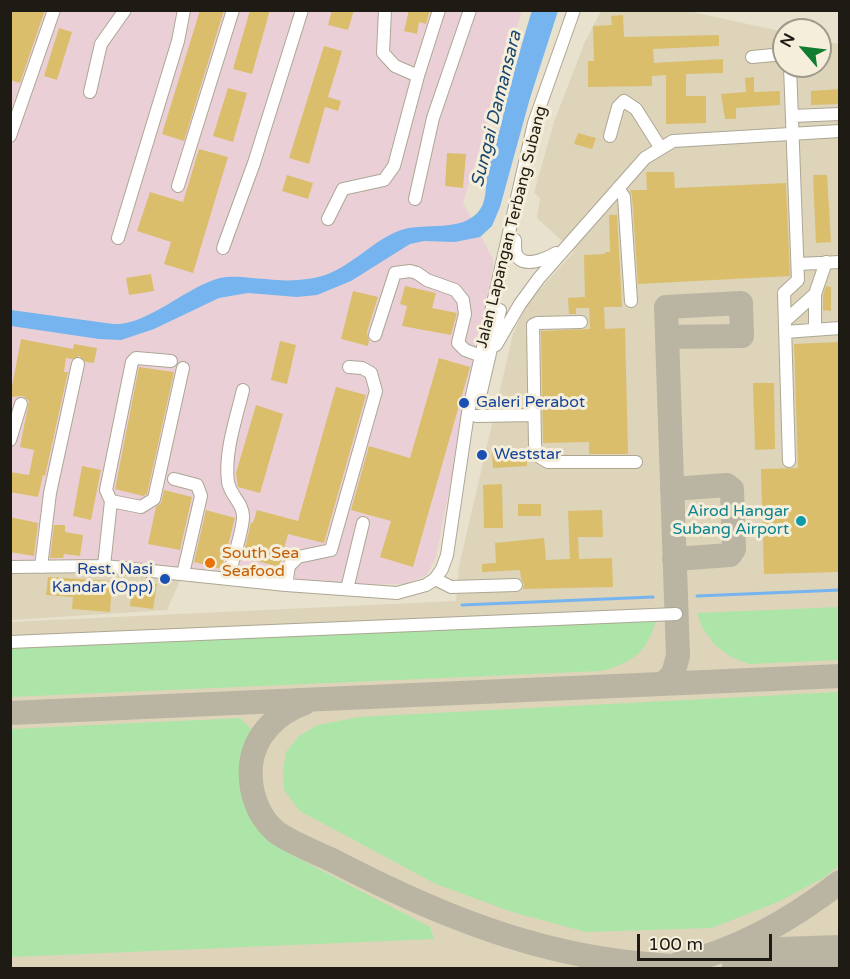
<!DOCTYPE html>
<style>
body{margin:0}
#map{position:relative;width:850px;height:979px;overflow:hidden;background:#e8e1cd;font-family:"Varela Round",sans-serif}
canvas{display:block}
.frame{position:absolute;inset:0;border:12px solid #1e1b14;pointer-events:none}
.north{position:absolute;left:772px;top:18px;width:60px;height:60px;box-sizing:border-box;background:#f5eeda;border:2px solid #9f9a8b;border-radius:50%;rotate:298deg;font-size:16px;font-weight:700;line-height:24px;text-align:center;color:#1e1b14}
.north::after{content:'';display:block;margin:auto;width:21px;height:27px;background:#0f7c30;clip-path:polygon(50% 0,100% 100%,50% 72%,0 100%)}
.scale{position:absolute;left:637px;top:934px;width:135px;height:27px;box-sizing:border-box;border:3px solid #1e1b14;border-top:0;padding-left:8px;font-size:18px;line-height:21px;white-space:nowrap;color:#1e1b14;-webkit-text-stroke:4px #f5eeda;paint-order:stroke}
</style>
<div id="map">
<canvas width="850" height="979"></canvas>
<div class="frame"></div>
<div class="north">N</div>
<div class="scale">100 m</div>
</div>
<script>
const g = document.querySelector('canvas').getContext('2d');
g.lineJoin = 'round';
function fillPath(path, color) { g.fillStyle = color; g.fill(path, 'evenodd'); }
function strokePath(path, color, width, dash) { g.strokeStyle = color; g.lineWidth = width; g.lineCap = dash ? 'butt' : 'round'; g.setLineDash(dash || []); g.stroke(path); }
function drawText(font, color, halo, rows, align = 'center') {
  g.font = font + ' "Varela Round",sans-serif'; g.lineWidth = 6; g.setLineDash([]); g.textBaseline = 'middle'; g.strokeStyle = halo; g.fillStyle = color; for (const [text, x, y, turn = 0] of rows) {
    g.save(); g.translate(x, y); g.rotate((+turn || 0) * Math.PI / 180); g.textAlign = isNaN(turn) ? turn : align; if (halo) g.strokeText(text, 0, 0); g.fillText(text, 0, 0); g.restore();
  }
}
fillPath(new Path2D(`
 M601 11H688L784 32V66H820V40L839 44V968H11L10 622 456 601 459 566 513 334 527 303 574 252 537 218 540 198 534 193 554 122 584 44Z
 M11 568 183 574 167 610 11 620Z`), '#ddd4ba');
fillPath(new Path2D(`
 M11 11H522L463 203 494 261 436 557 427 575 405 584 286 585 104 566 11 569Z`), '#ead0d6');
fillPath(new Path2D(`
 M839 607V660L749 664 731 657 714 644 703 629 697 613Z
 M657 616C649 650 634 663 601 671L11 697 10 643Z
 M839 692V865L825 877 780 901 712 928 586 932 512 912 436 884 300 811 284 790 283 770 286 752 299 736 318 725 359 717Z
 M240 718 252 730C233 780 240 820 286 852L430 927 434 939 11 957V729Z`), '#ade5a8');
fillPath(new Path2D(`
 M532 10 558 11 530 98 500 207 492 226 480 237 455 242 424 241 410 244 351 281 317 295 297 297 248 293 219 298 154 329 121 340 99 339 11 326V310L113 324C147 326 184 288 220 278 234 275 250 278 265 279 281 281 298 281 314 278 348 272 370 241 401 230 425 222 461 233 479 211 488 200 485 182 488 168 491 155 496 142 500 129 509 89 520 50 532 10Z`), '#75b4ef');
strokePath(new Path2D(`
 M697 596 840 590
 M462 605 653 597`), '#75b4ef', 3);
strokePath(new Path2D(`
 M672 489 727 485 732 489 734 549 730 555 674 559
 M663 684 673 674 678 656 666 307 741 303 742 336 667 337
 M305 703C278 712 254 735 251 765 249 789 256 814 275 831 289 842 315 852 332 860 407 899 485 934 568 952 612 962 655 965 699 968
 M10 713 840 676
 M678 964C739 950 791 920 840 882`), '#bab4a2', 24);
strokePath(new Path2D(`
 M752 968 840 965`), '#bab4a2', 60);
fillPath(new Path2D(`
 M10 10H45L20 83 10 80Z
 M200 10H224L184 141 162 134Z
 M250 10H270L252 74 233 69Z
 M332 10H354L348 30 328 25Z
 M409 10H430L426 24 419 22 417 34 404 31Z
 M623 15 624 37 719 35V46L653 49 654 63 723 59V73L686 74V96H706V123L666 124V75L652 76V86L588 87V61H594L593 26 612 25 611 16Z
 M59 28 72 32 57 80 44 76Z
 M324 46 342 51 328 97 341 101 338 111 325 107 309 164 289 158Z
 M754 77V92L780 91V105L736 108V119H725L721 94 746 92 745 78Z
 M228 88 247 93 233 142 213 136Z
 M840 89V104L811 105V91Z
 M578 133 596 138 592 149 574 144Z
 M199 149 228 157 193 273 164 264 171 242 137 231 150 192 183 202Z
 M447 153 466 154 463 188 445 186Z
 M646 172H674L675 188 786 183 790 276 638 284 632 196 630 190H647Z
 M287 175 313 183 308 199 282 191Z
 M813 175H827L831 242 816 243Z
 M609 215H617L622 307H604L605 329 625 328 628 454H589V442L543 443 541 331 590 329 589 308H576V314H569L568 298 585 297 584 255 605 254V252H610Z
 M151 274 154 291 129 295 126 278Z
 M405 286 436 293 432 308 457 313 451 335 402 326 407 306 400 304Z
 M826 286 831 287V311L823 310V295Z
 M353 291 378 297 367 332 369 341 368 346 341 339Z
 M21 339 73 349 74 344 97 348 94 363 86 362 79 356 72 359 66 358 64 372H68L45 476 43 475 38 497 10 492V472L29 475 34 450 20 447 29 401 23 396 10 397Z
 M280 341 296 345 287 384 271 380Z
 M840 342V572L764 574 761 469 798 468 794 344Z
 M439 358 470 367 413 567 380 557 391 521 351 510 369 446 410 458Z
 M139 367 174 372 147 494 143 496 115 489Z
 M753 383H774L775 449 755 450Z
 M336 387 366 395 324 543 288 534 279 567 243 557 251 522 253 523 257 510 298 521Z
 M256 405 283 414 260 493 238 487 236 473Z
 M526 449 527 466 493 468 492 451Z
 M82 466 101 470 91 520 73 516Z
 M502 484 503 528H484L483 485Z
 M164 490 192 497 180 550 148 544 156 507 161 503Z
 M518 504H541V516H518Z
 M206 510 235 518 222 569 194 562Z
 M602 510 603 537H578L579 559 612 558 613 587 523 589 524 584 521 578 520 570 482 572V564L496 563 495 543 544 538 546 560 570 559 568 511Z
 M10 517 38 523 34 556 10 552Z
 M54 525H65V532L83 535 80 556 64 554 63 558H50Z
 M48 577 112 581 110 612 72 609 73 597 46 595Z
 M133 581 157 584 153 609 130 606Z`), '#dabe6c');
const minor = new Path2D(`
 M385 10 383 53 395 66 418 76
 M752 57 784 54
 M90 92 101 44 125 10
 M792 116 840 114
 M10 136 54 10
 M610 136 618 107 624 101 636 109 660 147
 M178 186 233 10
 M618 188 624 197 631 301
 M415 199 433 118 470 10
 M328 219 343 189 384 180 394 166 418 76 439 10
 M118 238 178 41 184 10
 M515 240C515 244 515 251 516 254 523 270 547 258 556 253
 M223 248 254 163 302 10
 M798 264 840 262
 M815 294V330
 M785 321 815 294 826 262
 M581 322 537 323 533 325 535 445 538 456 548 462H636
 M785 332 840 328
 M375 335 395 273 410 271 417 273 427 280 455 290 463 300 465 314 458 343 465 350 481 356
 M496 345 520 304 539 278 645 158 673 141 840 131
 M171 361 136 358 132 362 106 490 111 501 141 507 154 499 183 368
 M481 392 500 310
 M476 416 534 415
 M10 440 21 404
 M789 461 784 293 798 280 790 66
 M174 479 197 485 201 496 183 574
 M104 566 111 501
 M10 567 104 566 286 585 397 593 426 585 435 579 442 569 447 555 468 413 534 123 574 10
 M41 567 50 493 78 364
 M228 579C231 565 244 528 243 516 243 503 230 495 228 482 224 453 236 419 243 390
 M435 579 451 587 516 585
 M286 585 289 566 298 557 331 550 376 391 371 373 362 368 349 367
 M347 589 363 523
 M10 642 676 614`);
strokePath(minor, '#aca693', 14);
strokePath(minor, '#fff', 12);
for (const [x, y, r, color] of [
 [464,403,6,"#1a4fb4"],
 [482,455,6,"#1a4fb4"],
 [801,521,6,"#0f9aa8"],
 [210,563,6,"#e8710a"],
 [165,579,6,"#1a4fb4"]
]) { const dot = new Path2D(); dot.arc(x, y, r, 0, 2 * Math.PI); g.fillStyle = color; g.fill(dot); strokePath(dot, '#f5eeda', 2); }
drawText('16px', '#1e1b14', '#f5eeda', [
 ["Jalan Lapangan Terbang Subang",512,227,-76]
]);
drawText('16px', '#164399', '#f5eeda', [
 ["Galeri Perabot",476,403],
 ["Weststar",494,455],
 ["Rest. Nasi",153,570,"right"],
 ["Kandar (Opp)",153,588,"right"]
], 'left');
drawText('16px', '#0d838f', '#f5eeda', [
 ["Airod Hangar",789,512],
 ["Subang Airport",789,530]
], 'right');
drawText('16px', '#c56008', '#f5eeda', [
 ["South Sea",222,554],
 ["Seafood",222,572]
], 'left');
drawText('italic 18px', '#19476d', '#f5eeda', [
 ["Sungai Damansara",497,109,-76]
]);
</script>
